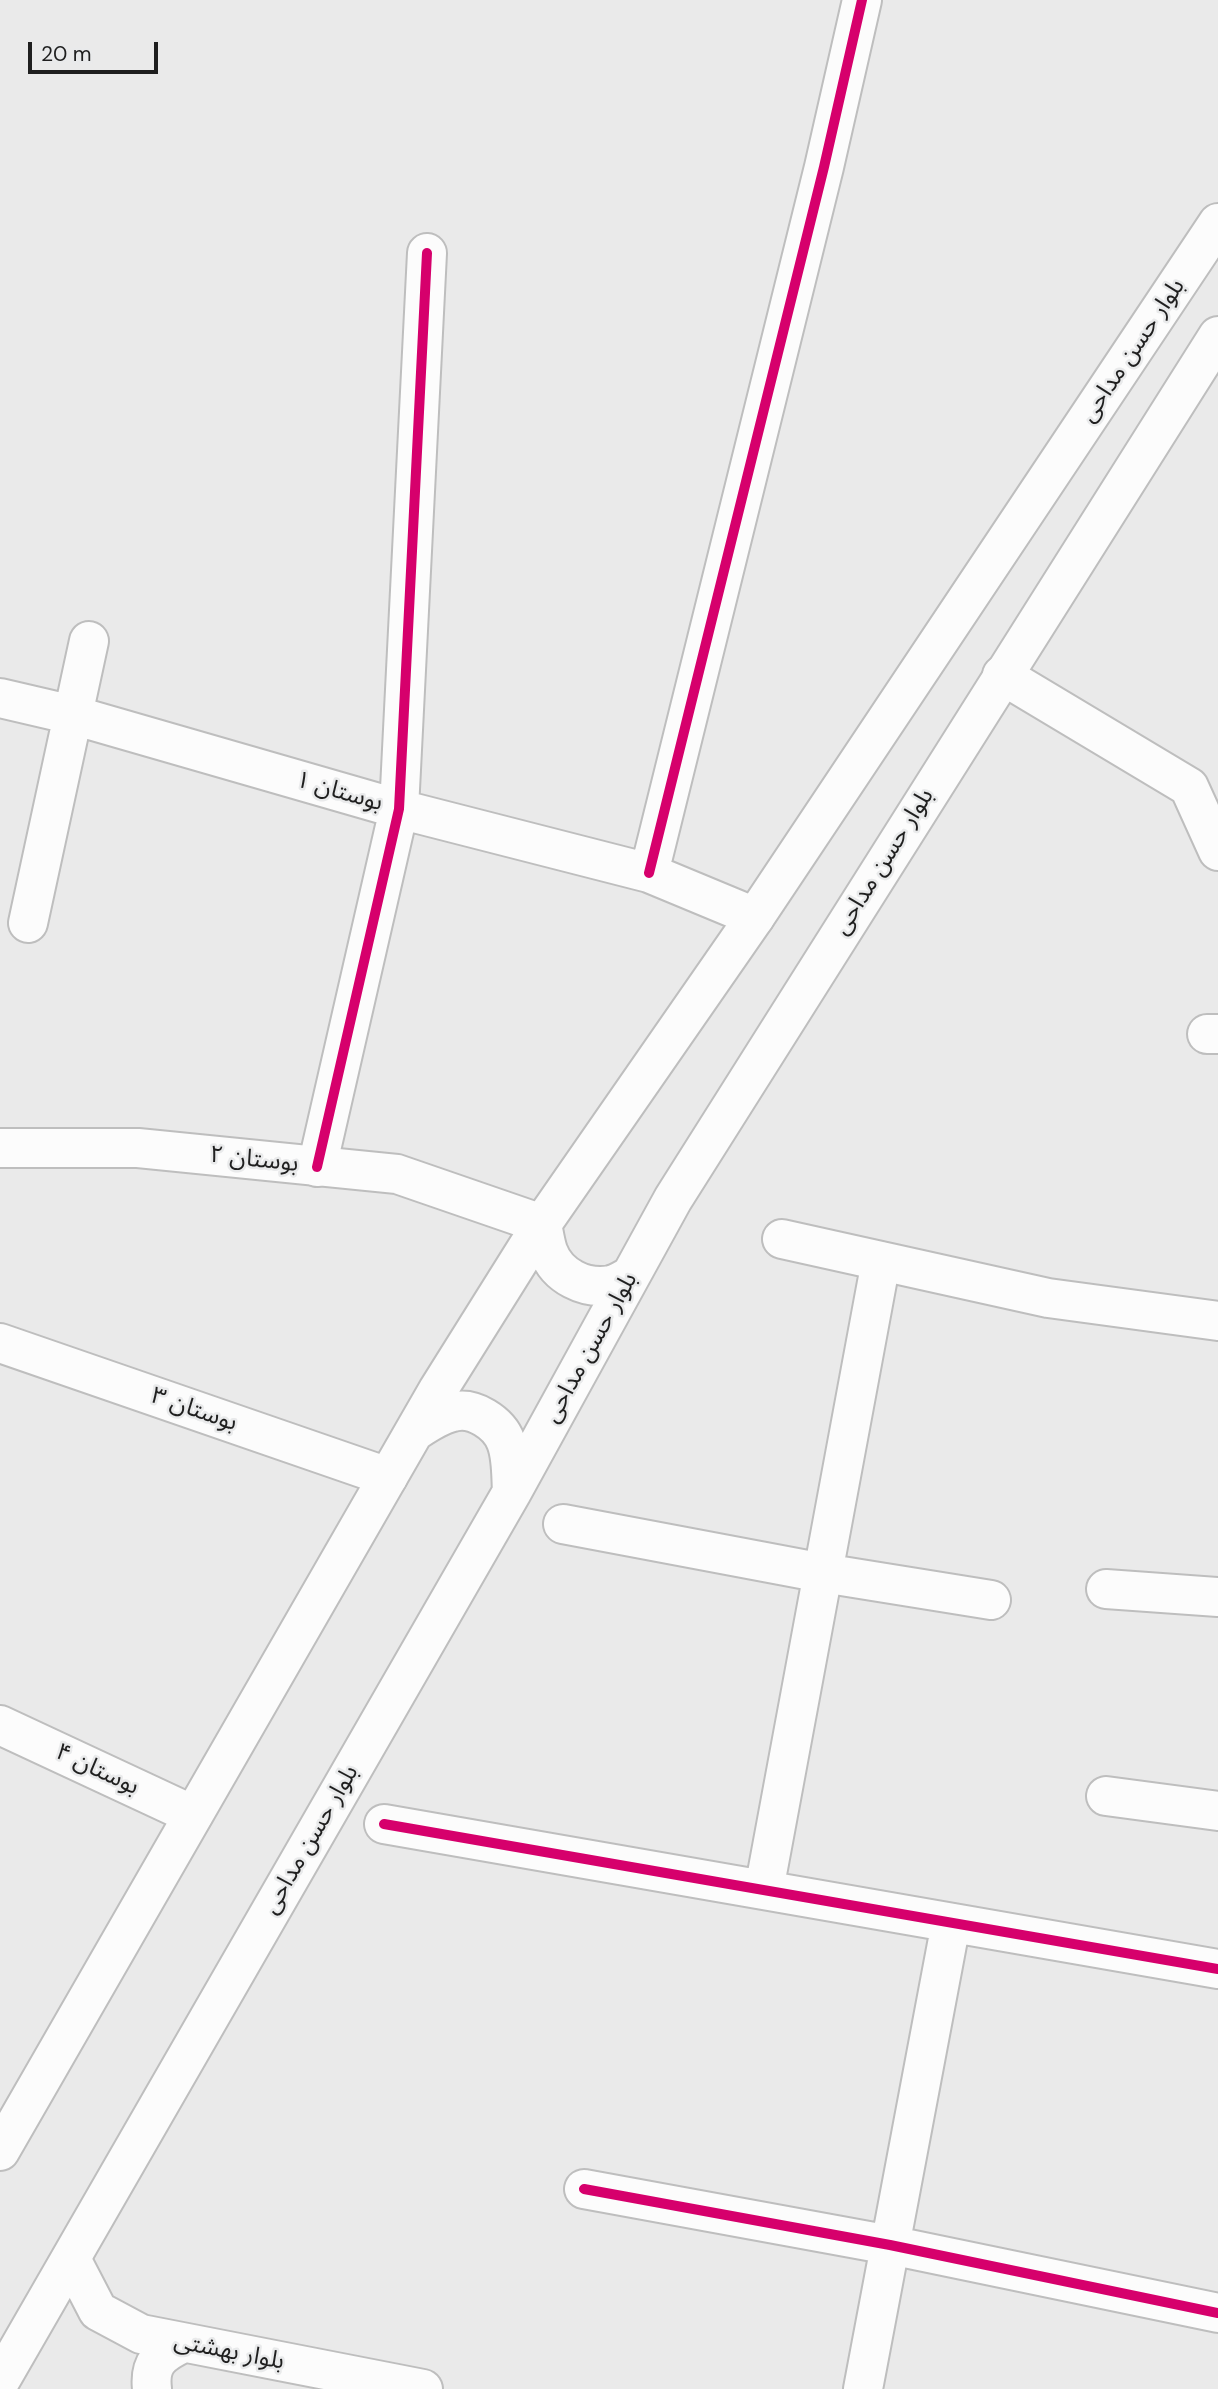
<!DOCTYPE html>
<meta charset="utf-8">
<style>
body{margin:0}
#map{position:relative;width:1218px;height:2389px;overflow:hidden;background:#eaeaea;font-family:"DM Sans",sans-serif}
canvas{display:block}
.scale{position:absolute;left:28px;top:42px;width:130px;height:32px;box-sizing:border-box;border:4px solid #1f1f1f;border-top:0;padding-left:9px;font-size:21px;line-height:24px;white-space:nowrap;color:#1f1f1f;-webkit-text-stroke:5px #e9eaeb;paint-order:stroke}
</style>
<div id="map">
<canvas width="1218" height="2389"></canvas>
<div class="scale">20 m</div>
</div>
<script>
const g = document.querySelector('canvas').getContext('2d');
g.lineJoin = 'round';
function strokePath(path, color, width, dash) { g.strokeStyle = color; g.lineWidth = width; g.lineCap = dash ? 'butt' : 'round'; g.setLineDash(dash || []); g.stroke(path); }
function drawText(font, color, halo, rows, align = 'center') {
  g.font = font + ' "DM Sans","Noto Sans Arabic",sans-serif'; g.lineWidth = 5; g.setLineDash([]); g.textBaseline = 'middle'; g.strokeStyle = halo; g.fillStyle = color; for (const [text, x, y, turn = 0] of rows) {
    g.save(); g.translate(x, y); g.rotate((+turn || 0) * Math.PI / 180); g.textAlign = isNaN(turn) ? turn : align; if (halo) g.strokeText(text, 0, 0); g.fillText(text, 0, 0); g.restore();
  }
}
const street = new Path2D(`
 M1002 675 1189 787 1218 851
 M0 698 73 715 399 809 649 873 755 917
 M649 873 824 167 862 0
 M28 923 89 641
 M1207 1034H1218
 M317 1167 399 809 427 253
 M782 1239 1048 1298 1218 1321
 M0 1343 388 1477
 M563 1524 823 1573 991 1600
 M1106 1589 1218 1597
 M0 1725 193 1815
 M1106 1796 1218 1811
 M384 1824 1218 1969
 M764 1890 881 1261
 M584 2189 890 2245 1218 2313
 M863 2389 951 1923`);
const secondary = new Path2D(`
 M0 1148H138L397 1174 542 1224
 M71 2259 98 2311 141 2334 423 2389
 M152 2389C149 2363 160 2354 183 2343`);
const primary = new Path2D(`
 M542 1224C544 1233 545 1242 548 1251 557 1276 585 1290 611 1285 618 1283 625 1279 631 1275
 M414 1432C426 1424 439 1415 453 1412 473 1406 499 1423 506 1442 512 1457 511 1476 512 1492
 M0 2151 438 1390 542 1224 755 917 1218 223
 M0 2381 512 1492 673 1199 1218 336`);
strokePath(street, '#bebebe', 42);
strokePath(secondary, '#bebebe', 42);
strokePath(primary, '#bebebe', 42);
strokePath(street, '#fcfcfc', 38);
strokePath(secondary, '#fcfcfc', 38);
strokePath(primary, '#fcfcfc', 38);
strokePath(new Path2D(`
 M649 873 824 167 862 0
 M317 1167 399 809 427 253
 M384 1824 1218 1969
 M584 2189 890 2245 1218 2313`), '#d6006c', 10);
drawText('24px', '#1f1f1f', '#e9eaeb', [
 ["بلوار حسن مداحی",1133,351,-56],
 ["بوستان ۱",339,792,16],
 ["بلوار حسن مداحی",884,862,-58],
 ["بوستان ۲",254,1160,6],
 ["بلوار حسن مداحی",591,1348,-61],
 ["بوستان ۳",194,1410,19],
 ["بوستان ۴",97,1770,25],
 ["بلوار حسن مداحی",311,1840,-60],
 ["بلوار بهشتی",229,2352,11]
]);
</script>
